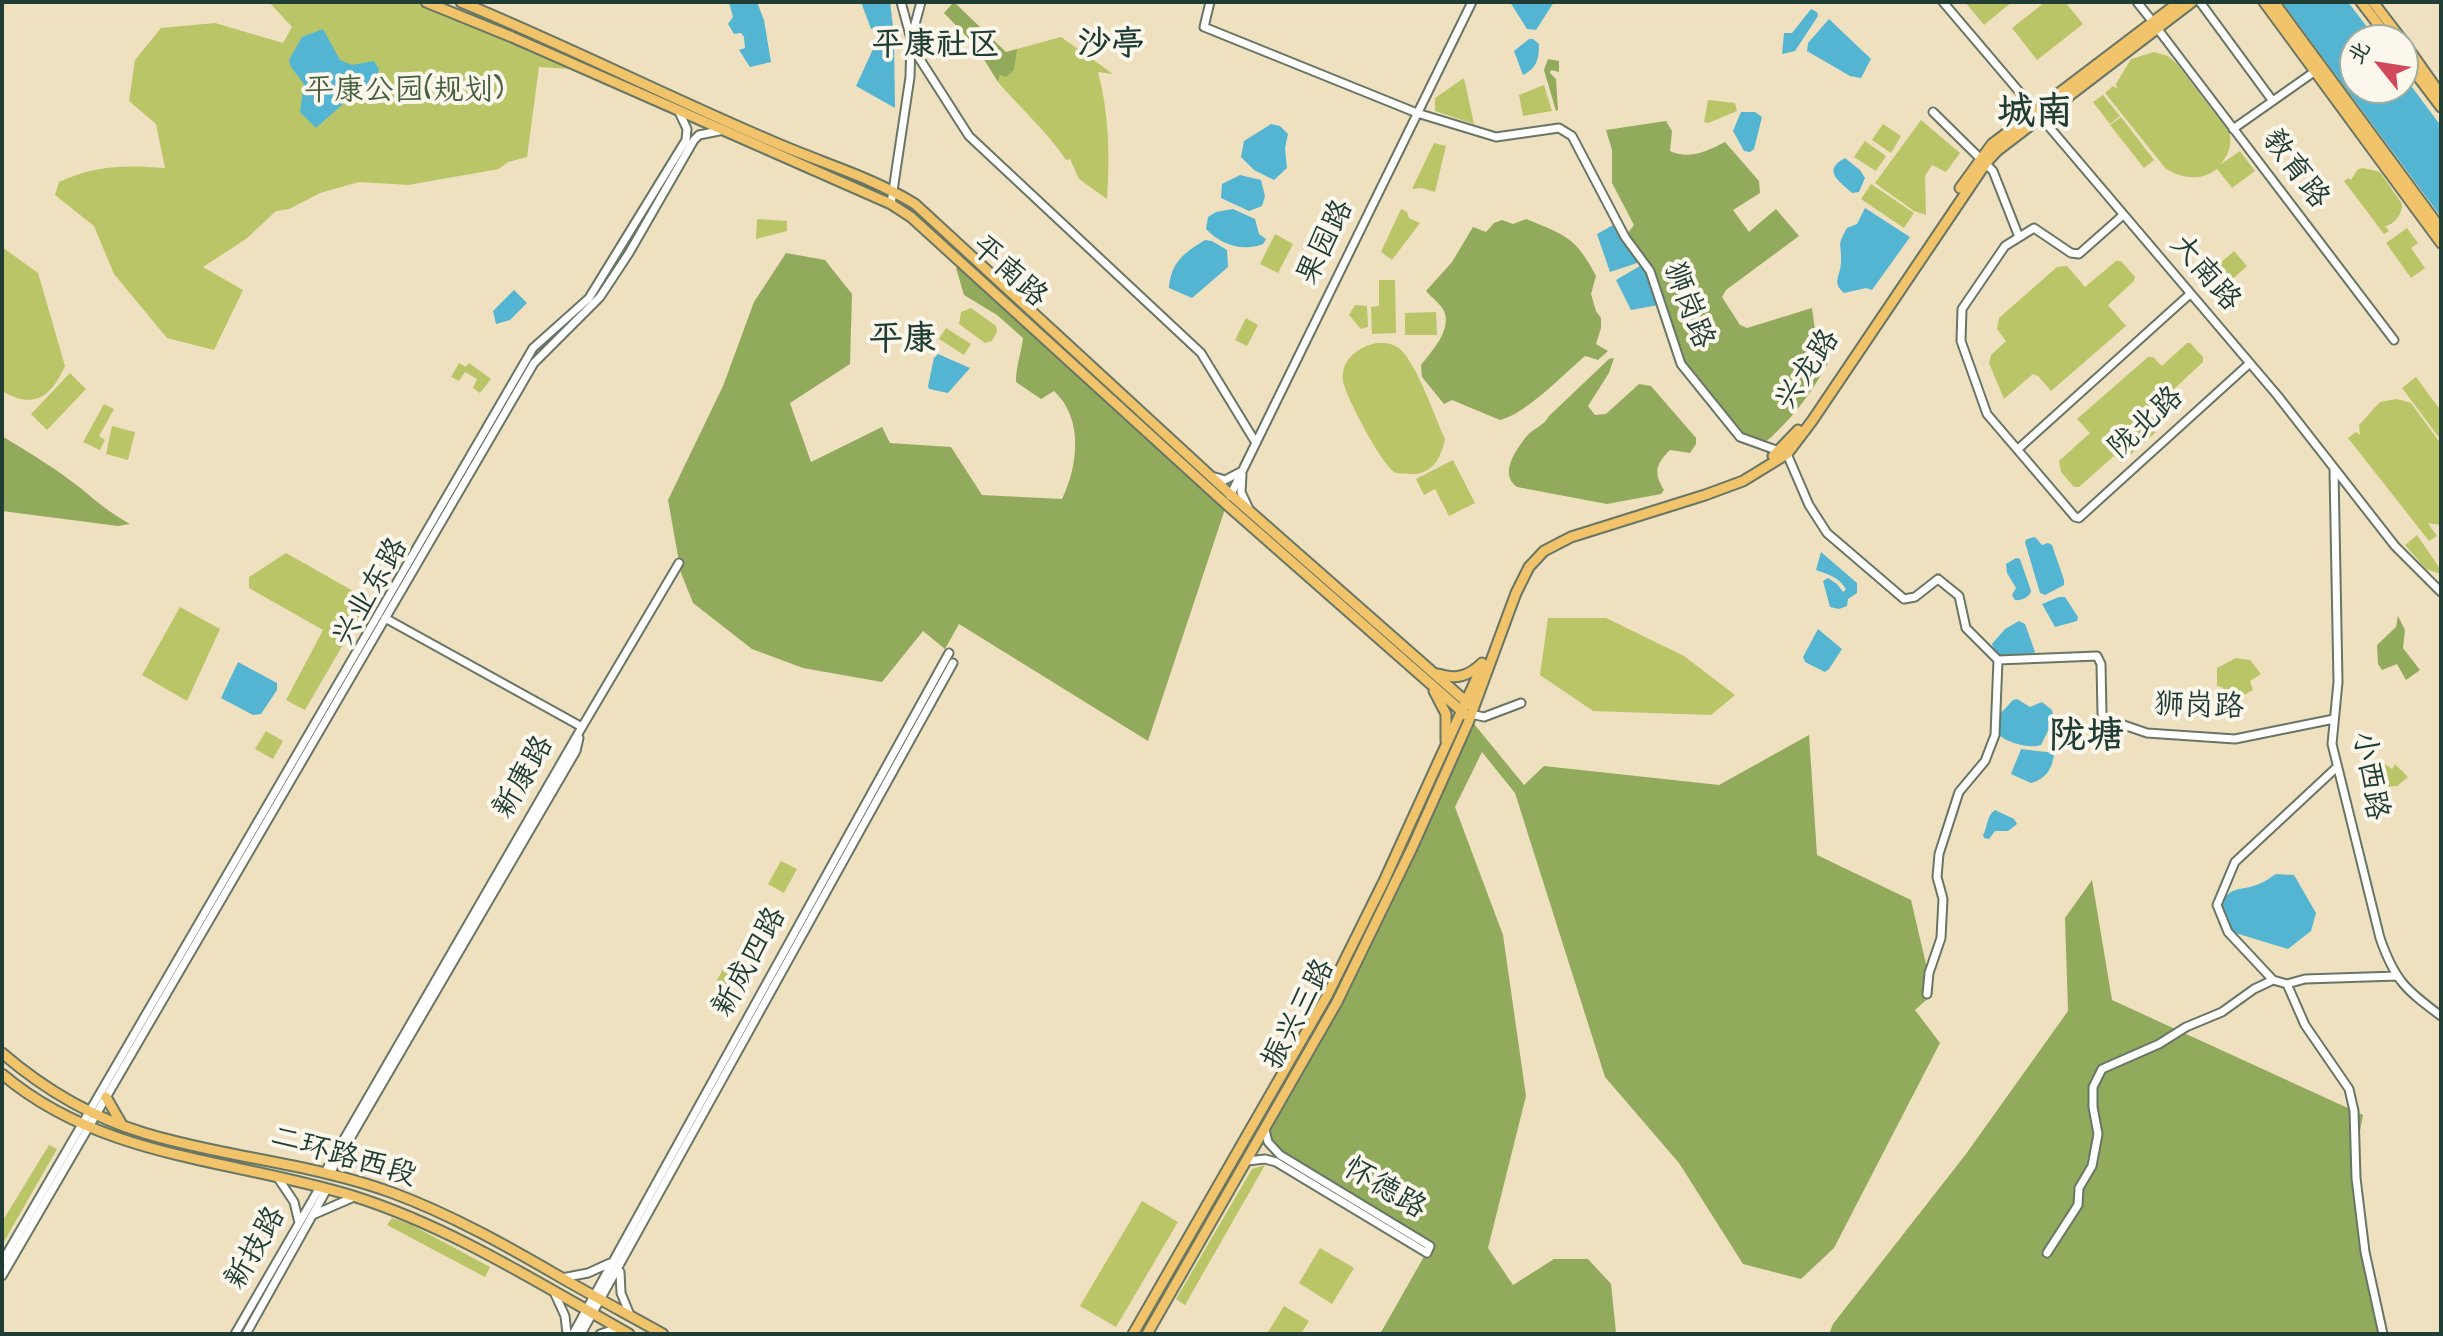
<!DOCTYPE html>
<meta charset="utf-8">
<style>
body{margin:0}
#map{position:relative;width:2443px;height:1336px;overflow:hidden;background:#efe0c0;font-family:"Architects Daughter","LXGW WenKai TC",sans-serif}
canvas{display:block}
.frame{position:absolute;inset:0;border:4px solid #1f3d34;pointer-events:none}
.north{position:absolute;left:2339px;top:24px;width:80px;height:80px;box-sizing:border-box;background:#fbf7ec;border:2px solid #a3ada2;border-radius:50%;rotate:300deg;font-size:22px;font-weight:700;line-height:32px;text-align:center;color:#1f3d34}
.north::after{content:'';display:block;margin:auto;width:28px;height:36px;background:#d1495b;clip-path:polygon(50% 0,100% 100%,50% 72%,0 100%)}
</style>
<div id="map">
<canvas width="2443" height="1336"></canvas>
<div class="frame"></div>
<div class="north">北</div>
</div>
<script>
const g = document.querySelector('canvas').getContext('2d');
g.lineJoin = 'round';
function fillPath(path, color) { g.fillStyle = color; g.fill(path, 'evenodd'); }
function strokePath(path, color, width, dash) { g.strokeStyle = color; g.lineWidth = width; g.lineCap = dash ? 'butt' : 'round'; g.setLineDash(dash || []); g.stroke(path); }
function drawText(font, color, halo, rows, align = 'center') {
  g.font = font + ' "Architects Daughter","LXGW WenKai TC",sans-serif'; g.lineWidth = 8; g.setLineDash([]); g.textBaseline = 'middle'; g.strokeStyle = halo; g.fillStyle = color; for (const [text, x, y, turn = 0] of rows) {
    g.save(); g.translate(x, y); g.rotate((+turn || 0) * Math.PI / 180); g.textAlign = isNaN(turn) ? turn : align; if (halo) g.strokeText(text, 0, 0); g.fillText(text, 0, 0); g.restore();
  }
}
fillPath(new Path2D(`
 M269 2H426L586 70 539 67 527 157 508 162 499 169 408 185 359 182 320 193 289 209 276 211 246 239 203 267 243 290 214 350 167 338 114 274 94 226 55 195 59 182C96 165 125 165 165 168L156 124 129 101 135 60 161 28 215 23 283 43 292 27Z
 M1965 2H2012L1984 25Z
 M2045 2H2065L2083 24 2037 60 2012 28Z
 M1061 37 1113 74 1098 72C1109 113 1110 156 1107 199L1079 179 1070 159 1066 160C1047 131 1020 108 998 82L1006 52Z
 M2154 52 2168 56 2177 64 2229 132C2233 145 2228 154 2221 164L2240 151 2255 171 2232 188 2217 169C2201 181 2184 179 2166 169L2105 93 2113 86 2117 89 2116 84 2131 59Z
 M1464 78 1474 124 1435 111V98Z
 M1544 85 1552 111 1523 116 1519 95Z
 M2103 95 2120 116 2110 124 2093 102Z
 M1708 100 1735 103 1737 111 1708 123 1704 122Z
 M2121 117 2154 160 2144 168 2110 125Z
 M1921 120 1960 153 1946 172 1932 165 1925 176 1926 215 1914 211 1875 183Z
 M1883 124 1901 136 1891 153 1872 140Z
 M1865 141 1886 156 1876 171 1854 157Z
 M1434 143 1446 146 1435 192 1422 188 1412 189Z
 M2363 168 2380 172 2402 204C2403 213 2394 225 2385 226L2389 231 2384 234 2344 181 2348 178 2351 180 2358 169Z
 M1871 184 1914 213 1904 228 1861 199Z
 M1401 209 1407 212 1409 218 1420 223 1392 260 1381 252Z
 M757 219 787 221V231L756 239Z
 M2407 228 2418 243 2411 248 2425 268 2411 278 2386 243Z
 M1275 234 1293 244 1278 273 1260 264Z
 M2 247 38 273 65 366C51 397 34 410 2 391Z
 M2234 251 2247 266 2217 293 2203 278Z
 M2116 261H2121L2135 277 2134 281 2108 305 2126 326 2051 391 2038 376 2033 374 2004 399 1989 363 1991 355 2006 341 1997 329 1999 318 2057 267 2067 266 2085 287Z
 M1379 280H1395L1396 333 1372 334 1371 307 1379 306Z
 M1355 305 1367 306 1368 327 1361 329 1349 315Z
 M971 308 996 326 997 332 992 341 985 343 959 324 961 312Z
 M1436 312 1437 335H1405V313Z
 M1246 318 1258 325 1247 346 1235 340Z
 M946 328 971 344 964 355 939 339Z
 M1377 343C1386 343 1394 343 1401 350 1417 365 1435 417 1445 439 1441 459 1431 476 1409 474 1405 473 1400 474 1396 473 1382 466 1346 397 1343 381 1340 360 1359 346 1377 343Z
 M2187 343H2190L2203 357V362L2174 389V395L2181 403 2153 427 2156 432 2121 463 2114 456 2079 487H2074L2061 472 2059 461 2090 433 2077 419 2148 357H2153L2162 366Z
 M459 363 466 367 469 363 491 379 480 393 473 388 477 379 465 372 459 381 451 377Z
 M70 373 86 389 47 430 31 414Z
 M2416 377 2441 411V440L2402 388Z
 M2397 399 2411 403 2441 444V525L2428 523 2437 536 2429 541 2348 438 2356 432 2360 435 2359 425 2380 402Z
 M104 404 114 409 99 436 105 440 100 450 83 442Z
 M112 426 135 432 128 460 106 454Z
 M1453 460 1475 503 1449 516 1435 489 1424 495 1416 479Z
 M2417 535 2441 570V574L2426 569 2405 545Z
 M286 553 369 600 305 710 286 700 323 630 249 588V577Z
 M180 607 220 629 187 701 142 675Z
 M1548 618H1606L1684 656 1735 695 1711 715 1593 711 1540 675Z
 M2236 658 2250 660 2261 674 2250 681 2253 690 2232 702 2222 687 2217 686V668Z
 M266 731 283 741 273 759 255 749Z
 M2378 759 2392 769 2395 764 2408 777 2397 786 2373 787 2372 774Z
 M781 861 797 869 784 893 768 884Z
 M724 967 734 972 724 991 714 986Z
 M49 1145 57 1149 2 1245V1222Z
 M1265 1165 1185 1305 1176 1299 1252 1169Z
 M1142 1201 1178 1222 1116 1327 1080 1306Z
 M392 1218 410 1224 490 1267 485 1277 387 1225Z
 M1320 1248 1354 1268 1332 1304 1299 1283Z
 M1284 1306 1309 1321 1301 1334H1267Z`), '#b9c567');
fillPath(new Path2D(`
 M954 2 1006 52 1017 49 1014 70 1006 77 1000 75 998 82 975 45 944 13Z
 M1548 59 1559 61V72L1551 70 1550 73 1556 79 1558 110 1556 111 1544 70Z
 M1666 121 1672 131 1670 151C1688 160 1708 151 1725 142L1759 181 1760 193 1733 210 1749 232 1776 209 1799 236 1726 290 1722 297 1740 325 1747 328 1812 308 1817 346 1828 363C1810 395 1791 421 1762 445L1740 437 1681 364 1650 271 1625 237 1634 225 1612 183V150L1606 130Z
 M1526 219C1565 235 1576 237 1596 276L1591 294 1596 311 1601 318V328L1596 344 1608 351 1598 360 1585 356C1564 374 1526 414 1500 420L1452 400 1444 404 1422 377 1421 365C1432 351 1452 330 1444 311 1441 304 1431 297 1426 291L1452 262 1473 227 1486 232 1494 223 1502 220 1513 224Z
 M786 253 825 260 852 294 850 364 790 403 811 462 882 427 890 443 951 447 982 495 1062 499C1078 466 1084 419 1054 391L1041 399 1016 382C1016 364 1021 355 1023 338L997 315 964 295 956 268 975 259 1230 494 1148 741 959 624 945 649 923 631 882 682 803 668 752 649 693 603 681 573 668 500 723 386 754 302Z
 M1614 358 1609 373 1588 406 1595 415 1606 414 1639 384 1651 386 1696 438V444L1690 453 1670 450C1656 464 1653 472 1664 490L1661 494 1607 504 1517 487C1499 474 1515 451 1526 437 1533 428 1543 427 1549 416L1609 359Z
 M2 436C30 453 58 470 83 490 98 503 112 514 130 524L118 526 2 511Z
 M2398 616 2405 630 2403 648 2420 670 2406 680 2397 664 2382 670 2378 664 2377 645 2396 627Z
 M1470 719 1524 785 1544 766 1719 785 1809 735 1817 855 1911 900 1933 994 1915 1010 1940 1043 1834 1248 1801 1279 1743 1264 1679 1163 1605 1077 1515 793 1482 752 1455 807 1503 935 1526 1096 1488 1248 1513 1285 1554 1259H1588L1611 1284 1616 1333 1380 1334 1430 1246 1280 1155 1265 1130 1341 991Z
 M2092 880 2112 1000 2363 1115 2356 1152 2381 1334H1829L1833 1324 1966 1154 2068 1011 2065 918Z`), '#92aa5c');
fillPath(new Path2D(`
 M729 2H757L764 20 771 62 750 67 739 50 745 48 744 37 741 33 734 34 728 24 733 17Z
 M861 2H890L894 35 892 39H882L876 26 871 29Z
 M1510 2H1554L1536 30 1527 29Z
 M2282 2H2348L2377 40H2355V88H2403V75L2441 126V217Z
 M1811 9 1817 12 1818 16 1795 51 1782 54 1784 33H1792Z
 M1829 19 1871 59 1861 78 1850 76 1807 51 1808 43Z
 M323 29 340 60 352 65 374 61 379 69 377 77 369 86 360 89 316 128 300 112 304 84 291 67 289 60 302 37Z
 M1529 39H1533L1539 44C1539 59 1537 68 1523 75L1514 51Z
 M883 43 894 44 895 108 856 86 874 47 883 46Z
 M1741 112H1755L1762 117 1754 149 1750 152 1744 151 1733 131Z
 M1271 124 1280 126 1288 134 1285 148 1287 168 1274 180 1254 170 1241 157 1244 141Z
 M1845 158 1860 170 1865 178 1859 192 1852 193C1842 183 1820 171 1845 158Z
 M1240 175 1261 180 1265 196 1262 206 1249 211 1221 198 1222 184Z
 M1865 208 1910 237 1872 290 1866 288 1844 293C1831 282 1841 276 1841 261 1842 243 1836 247 1847 228L1857 224Z
 M1233 209 1255 219 1259 234 1266 239 1263 244C1243 252 1221 245 1206 229L1208 217 1216 212Z
 M1615 224 1639 259 1637 263 1610 272 1597 234Z
 M1205 240 1212 241 1227 250 1228 267 1192 298 1169 288C1171 262 1184 253 1205 240Z
 M1640 266 1647 273 1658 305 1631 310 1616 280Z
 M514 290 527 303 510 320 496 324 493 311Z
 M938 354 970 368 948 393 929 389 928 386 934 358Z
 M2035 537 2042 545 2048 543 2052 545 2064 580V585L2045 595 2040 593 2025 542 2027 539Z
 M1821 552 1857 583V593L1848 599 1847 606 1839 609 1830 607 1823 581 1828 578 1837 584 1843 592 1846 589C1839 577 1827 574 1816 570Z
 M2016 558 2020 559 2031 591C2030 597 2021 601 2015 600L2012 595 2016 588 2007 573 2006 564Z
 M2059 597H2065L2078 617 2077 621 2055 627 2042 604Z
 M2019 621 2025 624 2035 652 2028 656 2003 658 1995 652 1992 644 2005 629Z
 M1818 629 1842 649 1829 669 1825 672 1805 662 1803 657Z
 M238 662 277 683V690L261 714 253 715 221 698Z
 M2017 699 2030 707 2042 702 2052 710 2054 719 2041 745C2030 749 2008 743 1999 735L2000 714 2013 700Z
 M2021 749 2054 753C2053 768 2046 779 2031 783L2011 774Z
 M1995 810 2014 819 2017 824 2008 831H1995L1989 839 1984 838 1983 835C1988 827 1986 816 1995 810Z
 M2276 874 2294 875 2316 913 2311 931 2288 949 2232 932 2219 911C2229 883 2237 893 2259 884 2265 882 2271 877 2276 874Z`), '#53b5d1');
const minor = new Path2D(`
 M901 2 914 50 969 136 1201 353 1256 443
 M1210 2 1204 27 1417 113 1496 137 1559 128 1572 136 1625 237 1650 271 1681 364 1740 437 1787 454 1809 505 1827 533 1904 599 1915 597 1938 579 1959 596 1966 628 1998 660 2097 656 2101 664 2102 714 2106 719 2147 733 2235 739 2334 719
 M1943 2 2277 395 2395 546 2441 592
 M2137 2 2153 22
 M2200 2 2272 100
 M2157 28 2394 340
 M1933 112 1993 171 2019 237
 M2233 129 2314 72
 M891 204 910 77 911 39 921 2
 M2122 216 2079 254 2071 253 2034 228 2005 246 1962 309 1961 341 1987 414 2075 517 2079 518 2250 363
 M2018 449 2190 294
 M2334 470 2338 682 2332 744 2380 938C2395 981 2406 990 2441 1016
 M1242 475 1241 492 1249 509
 M1215 477 1225 480 1240 472
 M1230 496 1472 2
 M385 618 582 727 679 563
 M1471 714 1484 717 1521 703
 M2337 767 2235 862 2217 905 2228 932 2273 980 2287 984 2305 979 2397 976
 M2287 984 2305 1025 2349 1089 2354 1111 2356 1178 2365 1252 2383 1334
 M1927 994 1929 973 1941 938 1943 899 1937 877 1939 854 1959 792 1985 761 1995 735 1998 660
 M1247 1161 1265 1159 1276 1162 1427 1253 1430 1246 1280 1155 1268 1142 1265 1130
 M325 1172 582 727
 M330 1173 576 751 579 738
 M278 1178 294 1202 299 1223
 M315 1214 354 1197
 M2047 1253 2078 1205 2079 1188 2092 1166 2098 1134 2093 1107V1087L2102 1069 2159 1044 2186 1027 2222 1012 2254 989 2273 980
 M2 1262 533 348 589 298 686 140 687 129 679 112
 M620 1272 621 1293 630 1315
 M2 1276 534 363 600 297 629 253 694 140 699 135 719 131
 M562 1278 588 1273 610 1263
 M554 1292 565 1316 567 1334
 M235 1334 320 1187
 M246 1334 327 1189
 M573 1334 949 653
 M581 1334 953 663
 M600 1334 618 1328`);
const major = new Path2D(`
 M426 2 512 37 891 204 911 217 1226 504 1466 715
 M461 2C565 45 666 96 769 140 818 162 870 176 915 204L1230 494 1471 706
 M2264 2 2441 243
 M2274 2 2441 229
 M2361 2 2390 40
 M2373 2 2402 40
 M2403 41 2441 95
 M2403 57 2441 107
 M1960 188 1992 144 2179 2
 M1773 456 1798 430
 M1438 674C1456 680 1469 676 1482 663
 M1434 691 1446 714V741
 M2 1053C44 1089 91 1117 144 1133 226 1158 312 1163 393 1193 452 1215 507 1246 562 1278 595 1297 629 1315 663 1334
 M2 1074C102 1159 233 1159 353 1196 451 1227 540 1284 629 1334
 M106 1097 121 1123
 M1133 1334 1327 996 1384 881 1483 664
 M1147 1334 1337 1002 1412 848 1468 723 1516 593 1529 567 1544 551 1571 537 1705 495 1743 481 1787 454 1812 421 1986 163 1997 151 2192 2`);
strokePath(minor, '#687665', 11);
strokePath(major, '#687665', 13);
strokePath(minor, '#fff', 7);
strokePath(major, '#f1c36a', 9);
drawText('30px', '#465f41', '#fbf7ec', [
 ["平康公园(规划)",404,93]
]);
drawText('30px', '#1f3d34', '#fbf7ec', [
 ["教育路",2294,170,53],
 ["果园路",1327,243,-64],
 ["平南路",1008,273,42],
 ["大南路",2204,274,49],
 ["狮岗路",1687,306,69],
 ["兴龙路",1809,371,-56],
 ["陇北路",2147,424,-43],
 ["兴业东路",372,593,-60],
 ["狮岗路",2199,708,2],
 ["小西路",2368,776,80],
 ["新康路",525,778,-60],
 ["新成四路",751,963,-61],
 ["振兴三路",1300,1015,-62],
 ["二环路西段",343,1158,16],
 ["怀德路",1384,1190,31],
 ["新技路",257,1249,-60]
]);
drawText('bold 32px', '#1f3d34', '#fbf7ec', [
 ["平康社区",936,47]
]);
drawText('bold 34px', '#1f3d34', '#fbf7ec', [
 ["沙亭",1111,47],
 ["平康",903,342]
]);
drawText('bold 38px', '#1f3d34', '#fbf7ec', [
 ["城南",2035,115],
 ["陇塘",2086,739]
]);
</script>
